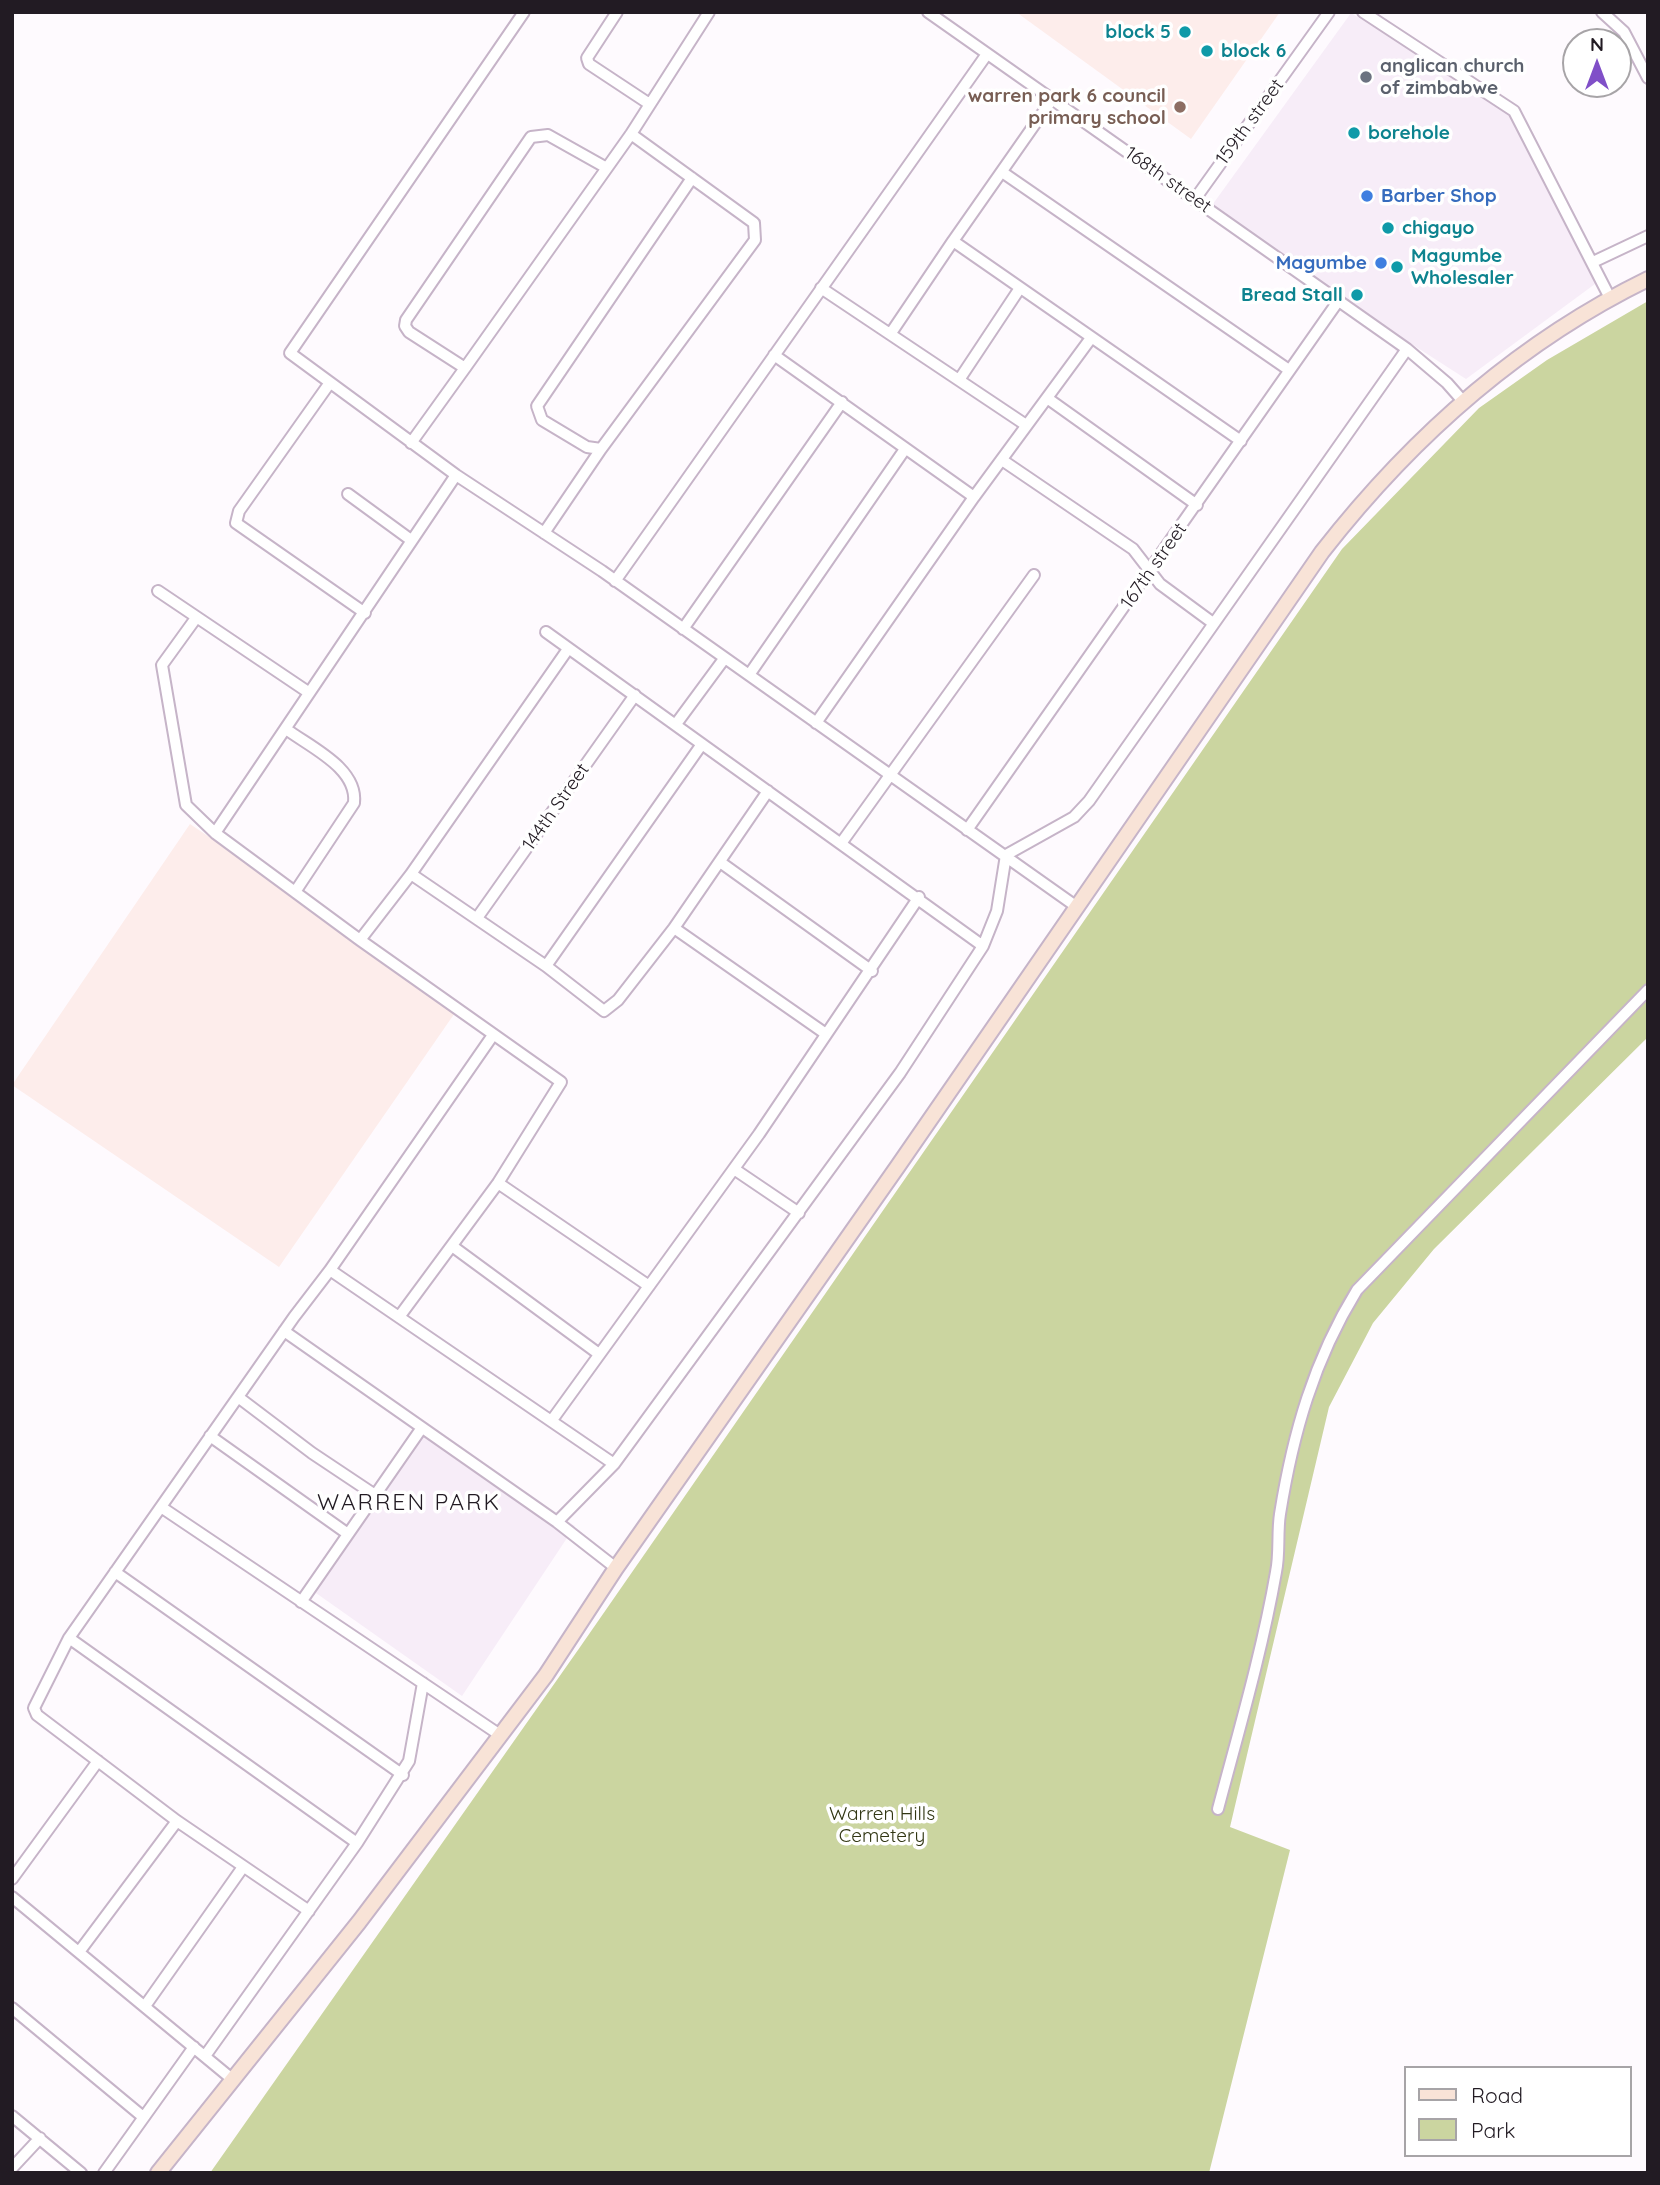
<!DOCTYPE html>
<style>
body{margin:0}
#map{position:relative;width:1660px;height:2185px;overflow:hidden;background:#fefafe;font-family:Quicksand,sans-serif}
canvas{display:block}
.frame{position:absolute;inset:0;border:14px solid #221b23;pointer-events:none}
.legend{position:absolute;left:1404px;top:2066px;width:228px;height:91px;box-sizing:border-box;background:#fff;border:2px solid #a7a4a7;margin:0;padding:9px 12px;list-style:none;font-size:21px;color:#221b23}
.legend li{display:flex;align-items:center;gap:14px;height:35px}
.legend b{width:35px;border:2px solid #a7a4a7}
.north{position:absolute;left:1562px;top:28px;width:70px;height:70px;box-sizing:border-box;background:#fff;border:2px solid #a7a4a7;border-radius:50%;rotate:0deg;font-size:19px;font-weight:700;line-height:28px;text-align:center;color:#221b23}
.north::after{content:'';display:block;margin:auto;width:24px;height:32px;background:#804fc8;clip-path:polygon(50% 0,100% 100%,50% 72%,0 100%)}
</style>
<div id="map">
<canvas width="1660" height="2185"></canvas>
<div class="frame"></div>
<ul class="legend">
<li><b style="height:9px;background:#f8e3d7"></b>Road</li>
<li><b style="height:19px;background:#cbd5a0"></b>Park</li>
</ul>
<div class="north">N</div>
</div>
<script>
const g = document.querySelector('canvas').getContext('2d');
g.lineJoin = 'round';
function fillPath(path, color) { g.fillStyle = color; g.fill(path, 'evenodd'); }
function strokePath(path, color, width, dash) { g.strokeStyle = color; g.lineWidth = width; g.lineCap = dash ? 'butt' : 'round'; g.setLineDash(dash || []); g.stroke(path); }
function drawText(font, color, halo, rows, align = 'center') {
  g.font = font + ' Quicksand,sans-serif'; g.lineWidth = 7; g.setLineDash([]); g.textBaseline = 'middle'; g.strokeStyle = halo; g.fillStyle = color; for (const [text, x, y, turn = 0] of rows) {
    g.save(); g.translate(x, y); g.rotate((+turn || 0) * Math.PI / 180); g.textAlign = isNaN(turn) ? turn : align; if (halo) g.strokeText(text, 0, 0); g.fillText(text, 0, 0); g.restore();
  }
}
fillPath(new Path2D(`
 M1351 13 1513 112 1593 259 1595 284 1466 379 1410 343 1399 356 1380 327 1210 208Z
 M420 1424 575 1526 462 1696 306 1586Z`), '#f7edf8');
fillPath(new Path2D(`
 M1016 12H1280L1191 139Z
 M190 824 459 1007 279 1267 12 1085Z`), '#fdedeb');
fillPath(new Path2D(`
 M1648 301V1037L1434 1249 1373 1323 1329 1407 1230 1827 1290 1850 1209 2173H210L578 1650 1342 549 1479 408 1547 360Z`), '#cbd5a0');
const street = new Path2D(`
 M524 12 290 353 456 475 602 571 1077 907
 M617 12 587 58 589 64 648 103
 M928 12 1407 349 1447 383 1462 400
 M1363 12 1514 111 1610 298
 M1602 12 1624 32 1648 78
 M1051 101 953 241 1241 441
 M631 134 754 223 755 240 601 449 587 447 542 420 537 406 692 178
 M605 167 548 135 531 137 406 320 405 326 409 332 465 368 631 134 709 12
 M1002 172 1289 370
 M1195 199 1329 12
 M1593 262 1648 236
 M821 288 1026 425
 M891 333 953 241
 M774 355 974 497
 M959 380 1020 288
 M329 384 239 511 236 523 365 613
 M1047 398 1197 505
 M411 443 465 368
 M1002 460 1133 549 1160 584 1213 623
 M348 494 411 540
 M544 533 601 449
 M615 581 987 54
 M158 591 308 692
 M196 618 162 665 186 805 215 833 360 940 561 1082 498 1183 399 1317
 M683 629 842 402
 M546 632 983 946 997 911 1006 855 1074 817 1089 801 1407 349
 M749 675 905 449
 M816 723 974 497 1091 338
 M676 724 724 659
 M286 729C310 747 358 768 354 803L295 892
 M967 830 1339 300
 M215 833 456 475
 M842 842 1034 575
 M720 862 872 971
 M411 874 546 966 604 1011 618 1000 674 928 768 791
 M477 918 635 695
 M674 928 826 1034
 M360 940 411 874 568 649
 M546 966 702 744
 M493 1035 330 1270 614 1464
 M734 1169 799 1213
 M498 1183 649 1286
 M452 1246 599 1354
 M284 1331 557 1522 616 1568
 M238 1397 312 1453 375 1495
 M552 1420 759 1134 919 897
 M210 1436 348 1534
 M161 1507 500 1735
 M557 1522 614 1464 900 1073 983 946
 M115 1572 403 1775
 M301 1602 421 1429
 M69 1638 357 1843 409 1761 423 1683
 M1218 1809C1239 1730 1262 1652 1276 1572 1280 1553 1277 1533 1280 1514 1293 1433 1314 1360 1357 1290L1648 990
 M12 1879 98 1761
 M12 1897 232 2079
 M309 1911 177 1821 37 1715 34 1708 69 1638 294 1317 330 1270
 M79 1952 177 1821
 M145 2006 243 1867
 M12 2008 142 2116
 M205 2056 357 1843
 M12 2116 81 2173
 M12 2168 40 2138
 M104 2173 194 2047`);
const secondary = new Path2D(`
 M158 2173 359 1922 546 1675 616 1568 898 1166 1322 552C1411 438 1517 343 1648 279`);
strokePath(street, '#c6b4c8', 14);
strokePath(secondary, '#c6b4c8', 18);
strokePath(street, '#fff', 10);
strokePath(secondary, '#f8e3d7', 14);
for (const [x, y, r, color] of [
 [1185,32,7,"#0f9aa8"],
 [1207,51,7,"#0f9aa8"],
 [1366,77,7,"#6b7280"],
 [1180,107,7,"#8d6e63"],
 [1354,133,7,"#0f9aa8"],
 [1367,196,7,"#3f7fe0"],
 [1388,228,7,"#0f9aa8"],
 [1381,263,7,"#3f7fe0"],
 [1397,267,7,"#0f9aa8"],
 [1357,295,7,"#0f9aa8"]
]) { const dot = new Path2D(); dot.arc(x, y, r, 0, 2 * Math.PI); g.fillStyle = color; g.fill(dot); strokePath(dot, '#fff', 2.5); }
drawText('bold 19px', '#0d838f', '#fff', [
 ["block 5",1171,32,"right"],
 ["block 6",1221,51],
 ["borehole",1368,133],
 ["chigayo",1402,228],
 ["Magumbe",1411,256],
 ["Wholesaler",1411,278],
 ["Bread Stall",1343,295,"right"]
], 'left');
drawText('bold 19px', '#5b616d', '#fff', [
 ["anglican church",1380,66],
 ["of zimbabwe",1380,88]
], 'left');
drawText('bold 19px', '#785e54', '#fff', [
 ["warren park 6 council",1166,96],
 ["primary school",1166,118]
], 'right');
drawText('19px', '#221b23', '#fff', [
 ["159th street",1250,122,-54],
 ["168th street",1168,180,35],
 ["167th street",1154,566,-55],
 ["144th Street",556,807,-55]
]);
drawText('bold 19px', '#366cbe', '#fff', [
 ["Barber Shop",1381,196],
 ["Magumbe",1367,263,"right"]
], 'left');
drawText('19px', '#313613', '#fff', [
 ["Warren Hills",882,1814],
 ["Cemetery",882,1836]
]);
g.letterSpacing = '2px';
drawText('23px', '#221b23', '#fff', [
 ["WARREN PARK",409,1503]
]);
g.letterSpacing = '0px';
</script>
